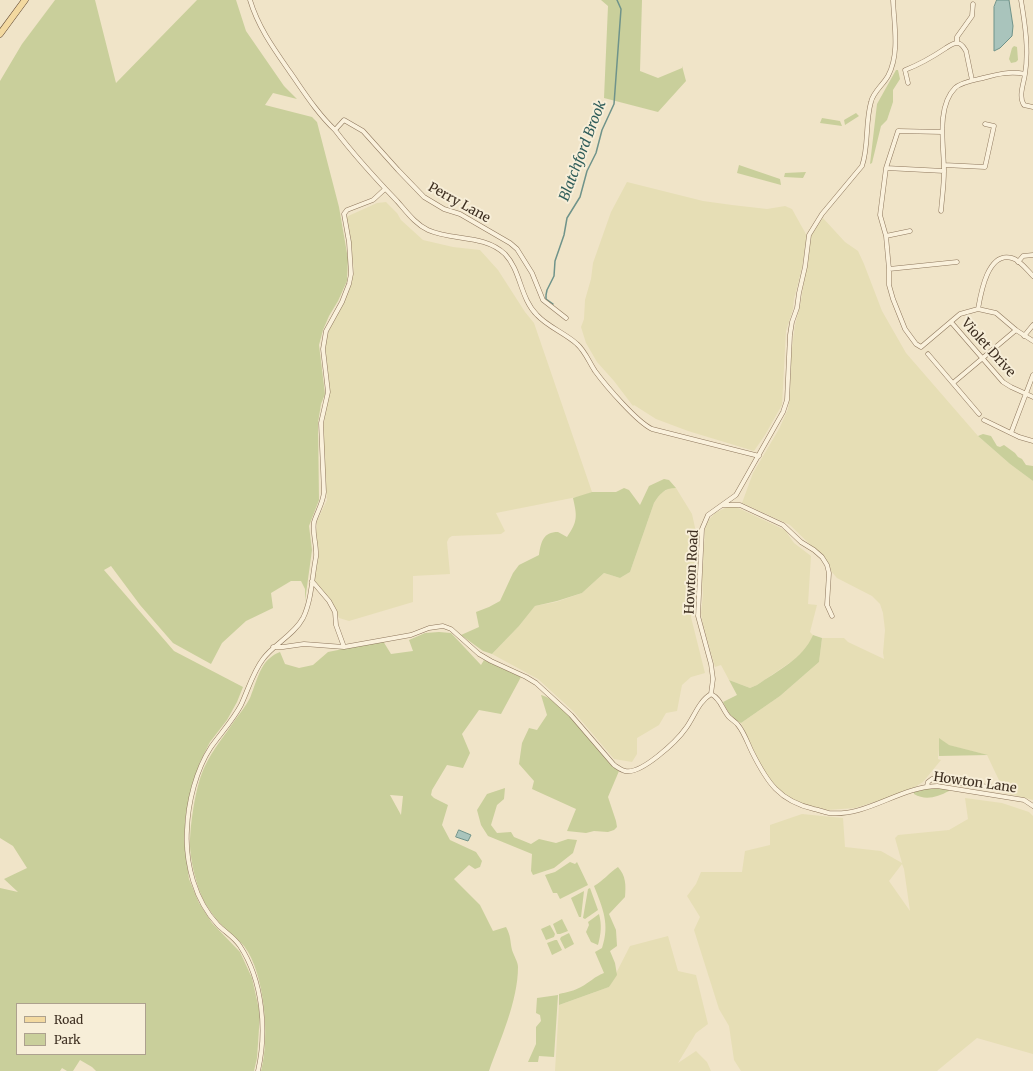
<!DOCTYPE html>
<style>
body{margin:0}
#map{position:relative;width:1033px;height:1071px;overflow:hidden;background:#f0e4c8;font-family:Merriweather,serif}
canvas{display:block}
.legend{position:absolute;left:16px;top:1003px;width:130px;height:52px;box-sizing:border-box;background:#f7eed8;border:1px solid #ada18e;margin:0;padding:5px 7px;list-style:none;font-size:12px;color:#3d2e20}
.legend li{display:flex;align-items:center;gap:8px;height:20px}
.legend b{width:20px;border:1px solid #ada18e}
</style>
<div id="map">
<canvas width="1033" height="1071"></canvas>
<ul class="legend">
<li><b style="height:5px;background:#f3d9a0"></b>Road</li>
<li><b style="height:11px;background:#c9cf9b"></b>Park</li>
</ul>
</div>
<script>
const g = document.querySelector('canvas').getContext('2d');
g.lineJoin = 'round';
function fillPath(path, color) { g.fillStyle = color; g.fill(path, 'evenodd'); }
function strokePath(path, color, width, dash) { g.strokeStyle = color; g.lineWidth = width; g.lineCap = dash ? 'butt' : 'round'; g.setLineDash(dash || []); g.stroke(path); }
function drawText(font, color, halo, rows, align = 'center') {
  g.font = font + ' Merriweather,serif'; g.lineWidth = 4; g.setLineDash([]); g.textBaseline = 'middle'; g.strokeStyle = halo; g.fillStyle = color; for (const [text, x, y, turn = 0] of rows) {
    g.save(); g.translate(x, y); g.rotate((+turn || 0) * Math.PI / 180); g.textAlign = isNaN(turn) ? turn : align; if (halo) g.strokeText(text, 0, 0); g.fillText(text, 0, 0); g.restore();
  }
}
fillPath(new Path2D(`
 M627 182 703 201 732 205 767 209 785 206 792 209 807 236 802 268 794 299 793 309 786 331 782 405 765 435 754 451 688 431 656 419 634 405 633 406 614 381 597 362 586 343 581 327 584 319 585 300 591 279 593 263 611 212Z
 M386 202 397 213 401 220 423 240 453 247 480 250 498 270 525 312 534 323 592 492 582 496 496 513 505 531 501 534 452 536 449 538 447 542 450 574 413 576V602L349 621 339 618 335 607 314 581 319 551 316 540 317 521 327 500 322 440 325 413 330 391 325 353 326 343 327 334 347 294 354 272 350 233 346 217 377 203Z
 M823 218 845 242 858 251 864 264 882 311 906 353 978 436 1010 464 1033 481V800L1005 793 987 755 948 745 940 739 938 759 941 760 923 782 915 787 897 795 855 808 827 810 802 804 789 798 770 781 763 770 741 723 780 696 819 662 822 638H844L848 642 884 659 883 653 885 630 883 613 880 604 872 596 837 578 831 571 827 561 790 525 742 503 753 473 779 429 788 409 790 395 791 355 795 325 801 301 811 235Z
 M670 488H676L692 514 696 532 699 558 691 617 705 673 691 677 682 685 677 711 666 713 659 725 637 738V754L632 762 614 759 574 712 538 679 492 654 519 626 535 606 556 602 582 593 604 573 620 578 630 572 654 503 661 493Z
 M734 506 785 530 794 543 811 556 808 604 817 605 810 632 813 635 810 644 801 655 757 685 750 688 729 680 721 665 715 667 703 625 701 613 703 594 702 581 705 528 708 521 715 513 727 507Z
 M965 798 1002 803 1029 812 1033 816V1054L977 1038 937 1071H741L734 1060 729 1026 719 1009 694 930 700 917 687 896 696 884 701 872H742L745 851 770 845V825L802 814 843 818 845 847 881 851 902 863 895 838 898 835 949 830 968 819ZM902 864 904 869 910 911 889 881Z
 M668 936 678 971 696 975 708 1024 696 1033 678 1063 696 1051 707 1062 711 1071H555L559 1005 609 987 630 946Z`), '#e6deb5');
fillPath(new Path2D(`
 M55 0H95L116 83 197 0H236L246 31 284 86 297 99 273 93 265 105 312 117 317 122 339 207 348 259 347 281 338 301 329 316 323 330 319 345 325 394 321 404 318 423 319 500 309 526 312 550 305 601V589L301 581H291L271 593 273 608 246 621 222 643 211 664 173 643 140 605 111 566 104 570 174 651 243 687 237 702 227 720 210 742 200 762 192 787 186 813 184 839 189 879 199 903 212 923 240 952 252 978 260 1014 257 1058 254 1071H96L92 1067 80 1060 73 1071H67L62 1068 60 1071H0V888L18 892 4 879 27 868 13 846 0 838V81L22 44ZM17 1004H145V1054H17Z
 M601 0H642L640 71 658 78 682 68V66L686 81 658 112 604 98 608 6Z
 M1014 46 1017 47 1018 60 1016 62 1011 63 1009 59 1012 48Z
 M896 70H898L900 79 893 90V102L887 120 881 126 872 163 870 164 877 104Z
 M856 113 859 116 845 125 844 120Z
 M822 118 840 121 842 126 820 123Z
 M739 165 780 179 781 185 737 173Z
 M806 172 803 178 784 177 785 173Z
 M983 434 991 436 997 446 1000 447 1004 445 1015 453 1018 457 1022 459 1026 465 1033 466V481L1010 464 978 436Z
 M664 479 669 480 676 488C664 488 660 494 654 503L630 572 620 578 604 573 582 593 557 601 535 606 519 626 492 654 483 651 461 635 479 627 476 612 489 607 500 601 513 573 519 565 539 555C541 542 543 532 558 532L567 537C578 521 577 516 573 498L592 492H616L624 488 629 490 640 505 649 486Z
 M439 632 451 633 481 665 484 660 521 677 501 714 479 710 462 734 470 753 463 768 447 765 432 790 431 795 434 798 448 805 442 825 450 840 476 852 482 861 480 867 475 869 469 865 454 879 480 905 493 931 506 927C511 936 510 941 512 950 514 956 518 962 518 967 518 1001 500 1040 489 1071H261C270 1039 265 973 244 946 238 939 232 935 226 929 219 923 212 914 207 906 197 891 189 857 190 839 191 818 196 784 205 766 213 749 225 735 235 720 240 713 246 706 250 698 255 686 260 665 270 658 273 655 277 653 280 652L285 664 299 668 313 665 328 652 383 641 391 654 413 651 409 640 425 633ZM390 795 403 796 401 815Z
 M813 635 822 638 819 662 780 696 741 723C732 719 727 711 723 702L737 695 729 680 750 688 757 685C777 671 803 659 813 635Z
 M541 695C559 698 599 751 612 766L619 771 608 797 616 821 617 827 614 830 608 832 594 831 586 833 567 831 576 809 532 789 534 781 519 764 522 743 529 728 537 730 547 715Z
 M939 738 949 745 988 755 939 756Z
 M505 788 504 799 497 805 491 825 497 833 511 832 514 837 531 844 539 839 556 843 568 839 577 840 573 853 554 868 533 875 531 871 532 854 488 836 481 825 477 810 487 794Z
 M937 788 948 789 949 791C937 797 926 801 914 794V792L926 789Z
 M570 862 575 864 577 862 588 885 560 899 557 893H553L545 875 555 872Z
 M618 867C626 876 626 885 625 897L609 914 616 930 617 946 610 951 615 963 617 975 609 987 559 1005V994C567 992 574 991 581 987 590 982 594 977 604 973L595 952 602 948C610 924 603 909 594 886 603 881 609 873 618 867Z
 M590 888 598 910 585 919 583 918 588 889Z
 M584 891 581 917H579L571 898Z
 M599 914C602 925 601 934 598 945L591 942 586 932 589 925 588 922Z
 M562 919 568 931 560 934H557L553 924Z
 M550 925 555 934 554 937 546 940 541 929Z
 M569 933 574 944 565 949 560 939 561 937Z
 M555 940H557L562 950 552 955 547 943Z
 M558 995 554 1057 539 1056 538 1062H528L536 1044V1027L541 1021 540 1015 536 1013 537 998Z`), '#c9cf9b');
const water = new Path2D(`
 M997 0H1009L1013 26 1012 36 1000 48 994 51V7Z
 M459 830 471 835 468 841 456 837Z`);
fillPath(water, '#a9c4bc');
strokePath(water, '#6f938a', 1);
strokePath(new Path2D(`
 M553 304 546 299V295L547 290 554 276 555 261 564 235 567 218 580 197 587 171 596 153 602 130 614 104 621 9 617 0`), '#6f938a', 1.5);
const street = new Path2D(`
 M250 0C258 27 274 49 290 72 304 92 317 113 335 130 354 155 375 178 397 201 406 211 415 224 428 230 452 241 484 234 505 254 521 271 520 298 537 315 548 327 565 333 577 344 585 351 589 362 595 371 606 386 637 422 652 429L759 456
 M1021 0C1025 24 1029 50 1025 74 1024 83 1018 96 1024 105L1033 107
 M957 43V37L972 16 973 4
 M908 83 905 70C921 64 931 58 946 48 949 46 953 43 957 43 962 43 964 48 966 51L972 80
 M335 130 344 120 363 131 398 170 424 197 444 209 460 214 510 243 517 249 532 273 543 300 566 318
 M942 132 898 131 886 168 880 215 886 236 889 269V285L893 299 905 329 916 344 921 347 960 314 978 309 996 313 1016 330 1033 341
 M944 165 985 167 994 126 985 124
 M886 168 944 171
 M941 211C942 198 944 185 944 171 944 147 936 107 955 88 961 82 975 80 983 78 998 74 1010 71 1025 74
 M886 236 910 231
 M1018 262 1023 256 1033 255
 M889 269 957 262
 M978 309C981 292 988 251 1012 258 1020 260 1027 270 1033 276
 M951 322 1003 382 1011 387 1033 397
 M1024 336 1033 325
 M928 354 979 414
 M953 383 1016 330
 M984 420 1019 437 1033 441
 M1011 433 1033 375
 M723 505H740L783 525 801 542 814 550 822 557 827 565 829 573 827 605 832 616
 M312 581 329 601 335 612 336 625 344 647
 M273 647H283L304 644 344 647 411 635 429 628 443 626 451 629 479 654 491 661 526 677 536 683 571 715 614 765C617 767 621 770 625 771 641 775 677 741 686 728 694 717 699 701 711 694L713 679 711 664 698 616 702 529 708 515 736 495 783 412 787 400 790 335 792 322 797 308 799 293 805 267 809 235 822 214 862 166C869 146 865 123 871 102 873 92 883 85 888 76 900 54 894 24 893 0
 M711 694C721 699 722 709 729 717 732 720 736 722 738 725 744 732 748 744 752 752 767 782 779 801 814 809 819 810 824 812 829 813 867 817 899 787 937 786L1024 800 1033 806
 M927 786 928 782 932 779 936 778 947 781 1003 789
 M258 1071C267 1031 263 981 240 946 234 937 225 932 218 925 195 901 185 863 187 830 188 802 196 770 211 747 221 733 233 720 241 705 248 690 253 672 263 659 274 644 294 635 303 618 312 600 312 576 316 557 317 545 312 533 314 522 317 512 323 503 324 492L321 423 328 392 323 349 326 331 342 302 349 284 351 274 349 242 344 214 347 210 373 200 385 189`);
const primary = new Path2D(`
 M0 34 25 0`);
strokePath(street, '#8d765c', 5);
strokePath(primary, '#5b4430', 7);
strokePath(street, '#faf1dc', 4);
strokePath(primary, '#f3d9a0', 6);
drawText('13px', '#3d2e20', '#f7eed8', [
 ["Perry Lane",459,203,29],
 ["Violet Drive",988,348,48],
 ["Howton Road",692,572,-87],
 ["Howton Lane",975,783,8]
]);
drawText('italic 14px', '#2f5d5a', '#f7eed8', [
 ["Blatchford Brook",583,151,-69]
]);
</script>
